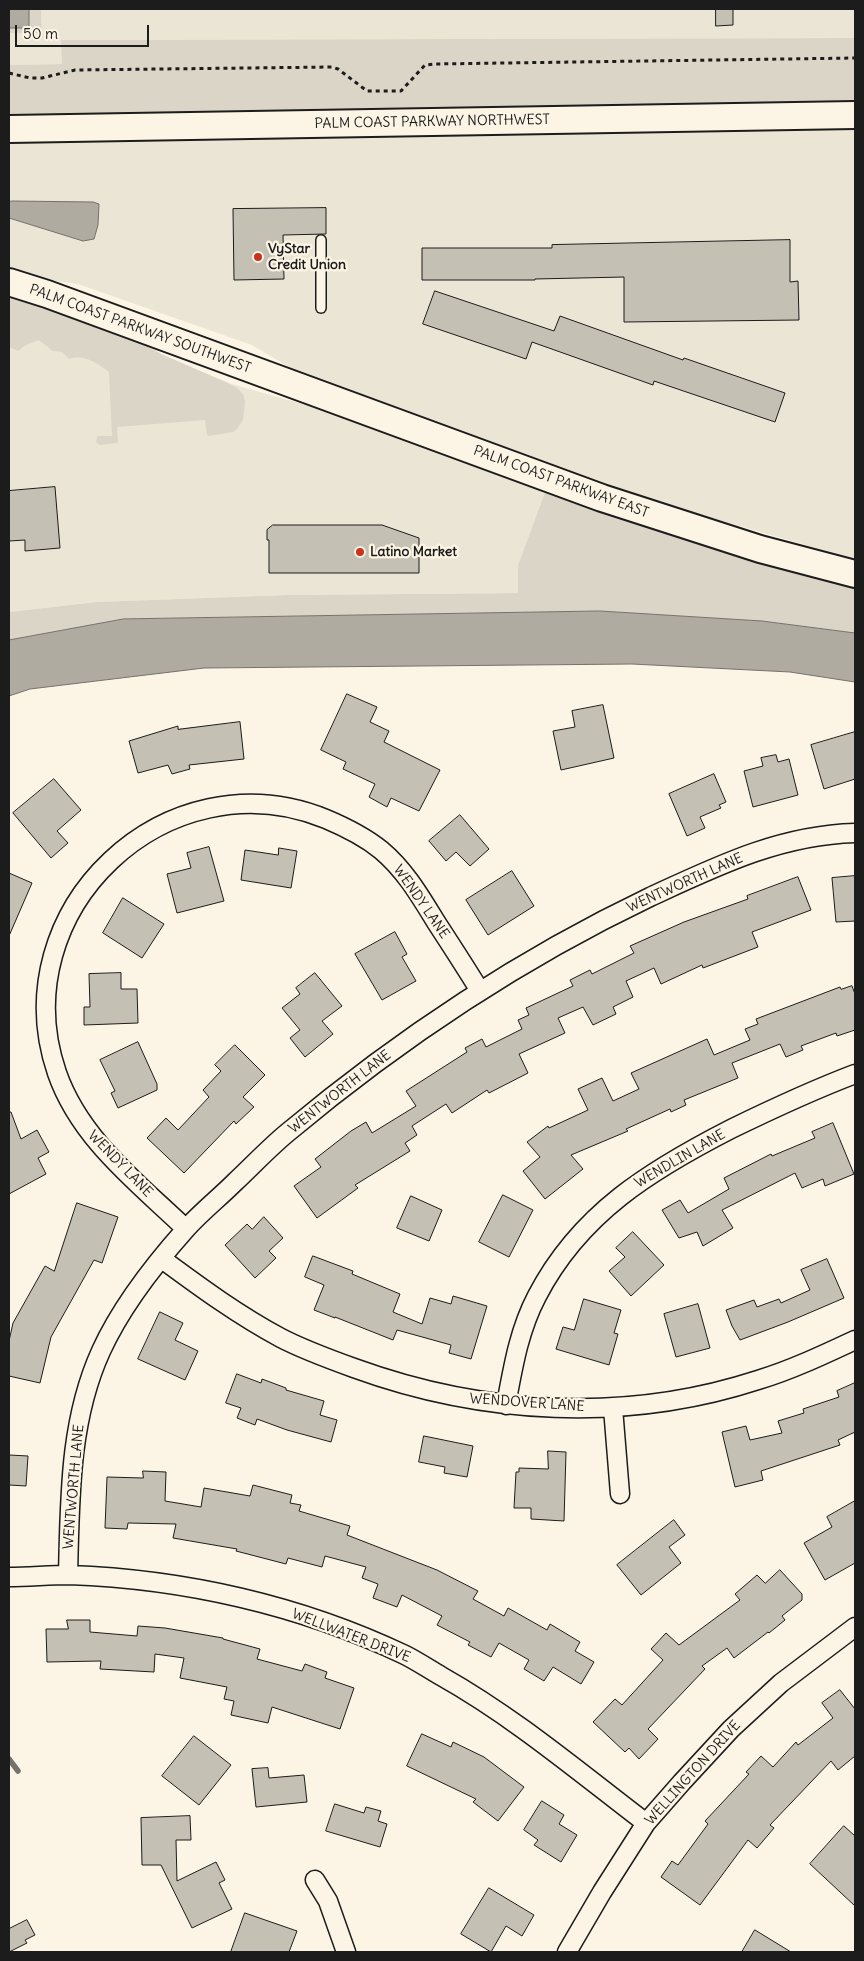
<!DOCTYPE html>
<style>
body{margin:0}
#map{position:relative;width:864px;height:1961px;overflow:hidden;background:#fcf5e5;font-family:Delius,sans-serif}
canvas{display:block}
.frame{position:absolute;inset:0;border:10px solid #1c1c1c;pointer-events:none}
.scale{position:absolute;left:15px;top:25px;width:134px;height:22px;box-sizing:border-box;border:2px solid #1c1c1c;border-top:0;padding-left:6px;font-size:15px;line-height:18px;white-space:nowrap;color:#1c1c1c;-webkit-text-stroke:4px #fcf5e5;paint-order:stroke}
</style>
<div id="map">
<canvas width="864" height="1961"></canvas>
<div class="frame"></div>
<div class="scale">50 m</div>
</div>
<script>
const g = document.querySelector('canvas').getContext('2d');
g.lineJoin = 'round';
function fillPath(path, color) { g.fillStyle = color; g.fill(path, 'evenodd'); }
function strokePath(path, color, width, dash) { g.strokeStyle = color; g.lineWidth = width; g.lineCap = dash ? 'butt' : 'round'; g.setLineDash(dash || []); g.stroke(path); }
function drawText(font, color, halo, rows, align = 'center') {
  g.font = font + ' Delius,sans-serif'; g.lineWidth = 4.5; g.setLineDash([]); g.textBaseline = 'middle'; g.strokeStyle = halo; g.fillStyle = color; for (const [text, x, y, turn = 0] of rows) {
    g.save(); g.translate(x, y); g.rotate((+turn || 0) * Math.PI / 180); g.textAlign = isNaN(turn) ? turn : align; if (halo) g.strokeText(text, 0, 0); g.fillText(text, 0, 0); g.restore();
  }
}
fillPath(new Path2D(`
 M41 9H855V38L62 40V64L9 65V33H42Z
 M855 125V559L645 499 309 379 252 345 78 284 39 279 9 269V138Z
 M9 293 150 346 161 354 228 383 373 424 547 487 518 565V593L287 595 96 602 9 612Z`), '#ebe5d6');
fillPath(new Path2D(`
 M29 9H41L42 33H9V28H29Z
 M855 38V105L9 118V65L62 64 61 40Z
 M9 293 118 330 161 354 228 383 237 388 243 394 245 401 243 420 237 429 233 432 209 436 207 435 205 420 117 427 118 442 116 443 100 445 96 442 97 436H112L109 372C97 363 85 354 69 359L62 352 53 351 39 340 26 345 18 351 9 347Z
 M547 487 855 583V633L762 621 600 611 123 619 9 640V612L96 602 287 595 518 593V565Z`), '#dbd5c8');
const water = new Path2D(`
 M9 9H29V28H9Z
 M12 201 93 202 99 204 98 225 94 239 83 241 9 218V202Z
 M600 611 762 621 855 633V682L790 672 632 664 204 668 30 689 9 696V640L123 619Z`);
fillPath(water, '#b0aba1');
strokePath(water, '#75726c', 1);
strokePath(new Path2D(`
 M9 1759 18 1771`), '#75726c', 5.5);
const building = new Path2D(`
 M716 9H733V25L716 26Z
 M326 208V234L283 235 284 279 234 280 233 209Z
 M790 240V282L798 281 799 320 624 322V277L535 279V280H422V248H552V245Z
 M435 291 554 331 560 316 683 360 684 358 785 393 775 422 654 381 653 385 532 342 526 359 423 324Z
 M55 487 60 548 25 551V540L9 541V491Z
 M273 525H382L419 538V573H269V540H267V530Z
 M347 694 377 707 370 722 389 731 384 742 440 770 419 811 391 798 387 807 369 797 375 784 343 769 346 762 321 750Z
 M603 705 614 758 561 770 553 731 575 727 572 711Z
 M240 722 244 759 189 765 190 769 172 774 168 765 138 773 129 741 178 726V729Z
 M855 732V779L824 789 811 745Z
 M776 755 778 762 789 759 798 795 753 807 744 771 763 766 761 758Z
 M714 774 726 802 719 805 721 808 700 817 705 828 687 836 669 794Z
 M54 779 81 810 57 831 68 843 51 858 13 813Z
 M460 815 489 849 470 866 456 852 446 861 429 841Z
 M209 847 224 901 177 913 167 874 191 868 187 853Z
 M279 848 297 851 291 888 241 880 245 850 278 855Z
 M512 871 534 906 488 935 466 900Z
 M9 873 32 883 9 936Z
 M855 876V921L836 922 832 878Z
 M798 877 811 910 752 932 758 947 703 968 702 965 661 984 654 968 626 981 633 997 613 1007 616 1014 593 1025 583 1007 558 1018 565 1033 519 1054 528 1073 489 1093 487 1090 452 1113 446 1104 412 1126 417 1135 405 1143 410 1151 355 1185 358 1188 317 1218 294 1186 321 1167 315 1159 351 1131 366 1122 372 1133 416 1106 406 1091 467 1052 465 1048 482 1039 486 1047 522 1029 518 1020 529 1015 526 1008 573 986 570 980 590 970 592 974 634 953 630 946 684 922 748 899 747 896Z
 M123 898 164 924 142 958 103 933Z
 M395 932 407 954 402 957 416 981 382 1000 355 954Z
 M121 973V989H137L138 1023 84 1025V1007H90L89 974Z
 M315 973 342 1006 322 1021 333 1034 305 1057 290 1038 300 1030 282 1008 300 994 296 988Z
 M852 986 855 994V1030L837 1036 836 1033 801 1046 803 1050 786 1057 780 1044 732 1063 738 1078 684 1100 686 1105 671 1112 670 1109 626 1129 628 1131 571 1155 583 1169 545 1199 523 1171 540 1157 527 1142 548 1126 549 1128 588 1110 578 1089 602 1078 613 1101 639 1089 631 1073 707 1039 714 1055 750 1040 745 1029 758 1024 756 1019 840 987 841 989Z
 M138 1042 157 1084V1090L118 1108 111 1093 115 1091 100 1060Z
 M235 1045 265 1075 243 1097 254 1107 236 1124 234 1121 184 1173 147 1138 166 1118 178 1130 209 1097 203 1090 221 1071 215 1065Z
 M9 1112H11L21 1139 37 1130 49 1152 38 1158 46 1174 9 1194Z
 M833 1123 854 1174 825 1186 823 1179 802 1188 795 1173 722 1210 733 1228 703 1246 697 1232 679 1238 662 1210 680 1200 688 1213 729 1189 724 1178 771 1154 772 1156 815 1138 812 1132Z
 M503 1195 533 1210 509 1257 479 1242Z
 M411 1196 442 1210 429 1241 397 1228Z
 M77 1203 118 1217 102 1263 94 1260 51 1337 40 1383 9 1376V1341L13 1323 45 1266 54 1271Z
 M264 1217 283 1238 269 1251 276 1258 255 1278 225 1245 247 1224 252 1229Z
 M633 1232 664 1265 631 1296 609 1271 625 1257 616 1248Z
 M313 1256 353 1271 352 1274 400 1294 393 1312 422 1324 430 1298 451 1304 453 1296 487 1306 471 1359 449 1353 451 1345 397 1330 393 1340 335 1317V1318L314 1310 324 1285 305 1277Z
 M827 1259 844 1298 788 1322 740 1340 732 1326 726 1310 754 1300 757 1307 779 1299 781 1303 810 1290 801 1270Z
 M584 1299 621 1310 614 1333 618 1334 609 1365 556 1349 563 1327 574 1330Z
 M698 1304 710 1348 676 1357 664 1314Z
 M160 1312 183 1323 175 1340 198 1351 185 1380 138 1359Z
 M237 1374 261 1383 262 1379 286 1388V1390L324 1401 320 1415 337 1420 331 1442 287 1430 257 1419 255 1425 237 1418 241 1408 226 1403Z
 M855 1383V1432L838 1440 840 1445 761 1471 763 1480 735 1487 722 1432 746 1426 750 1440 782 1433 778 1421 804 1413 803 1409 839 1397 837 1391Z
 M424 1436 473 1446 467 1477 444 1473 445 1467 419 1462Z
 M548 1451 566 1452 564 1521 531 1519V1508H514L516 1472H519V1468L548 1469Z
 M9 1455 28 1456 26 1486 9 1485Z
 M143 1471 166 1472 165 1501 201 1507 204 1488 250 1496 253 1485 292 1495 290 1503 301 1505 299 1511 350 1526 347 1535 437 1570 478 1591 473 1599 504 1616 508 1608 547 1630 550 1624 580 1642 575 1651 594 1662 581 1684 553 1667 544 1681 524 1669 529 1660 499 1643 491 1657 468 1645 470 1642 437 1625 442 1616 402 1595 397 1607 373 1598 378 1584 362 1578 366 1567 325 1556 322 1567 288 1558 286 1564 236 1551 237 1549 173 1538 176 1524 128 1523 127 1529 105 1528 107 1477 143 1478Z
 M855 1501V1563L825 1580 804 1543 832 1527 827 1517Z
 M674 1520 685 1535 669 1547 681 1563 641 1595 617 1565Z
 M780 1570 802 1594V1600L782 1616 785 1620 769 1633 768 1632 734 1658 727 1648 702 1666 705 1669 648 1729 658 1739 639 1759 629 1748 625 1752 593 1722 615 1699 622 1705 663 1660 651 1649 666 1633 679 1645 740 1600 735 1594 757 1575 765 1583Z
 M67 1620H90V1632L137 1636 138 1626 165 1628 223 1638V1639L260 1649 257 1659 302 1671 305 1664 327 1672 325 1678 354 1688 340 1729 272 1707 268 1723 231 1715 234 1701 224 1699 227 1687 180 1678 184 1658 155 1654 154 1672 100 1669 101 1661 47 1662 46 1629H68Z
 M840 1690 855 1709V1756L838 1770 831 1761 770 1825 774 1828 757 1848 748 1840 700 1905 661 1877 672 1861 678 1865 708 1824 705 1821 749 1774 746 1772 761 1756 773 1767 796 1742 798 1745 833 1718 822 1703Z
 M422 1734 451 1747 453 1742 484 1757 524 1787 498 1821 473 1802 476 1799 407 1766Z
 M194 1736 231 1765 199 1805 162 1776Z
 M268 1768 269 1778 304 1775 307 1802 256 1807 252 1769Z
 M542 1801 564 1815 559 1824 577 1835 561 1862 534 1845 538 1840 524 1830Z
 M335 1804 364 1813 366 1807 381 1811 378 1821 387 1824 380 1847 326 1831Z
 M190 1816 191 1840H176L177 1881 216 1862 225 1880 219 1883 232 1909 192 1928 161 1865H142L141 1818Z
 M844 1826 855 1836V1906L810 1864Z
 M489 1888 534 1915 522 1936 506 1926 491 1952 461 1934Z
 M245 1913 297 1931 289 1952H231Z
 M27 1920 35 1935 25 1940 27 1943 9 1952V1929Z
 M755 1930 791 1952H742Z`);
fillPath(building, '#c4c0b3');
strokePath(building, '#1c1c1c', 1);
const service = new Path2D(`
 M321 308V240`);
const minor = new Path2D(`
 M186 1229C137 1182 80 1139 57 1073 1 910 167 754 326 819 345 827 365 837 381 850 405 870 420 896 436 922 451 945 466 968 480 991
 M162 1259C200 1287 238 1315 281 1338 304 1350 329 1359 354 1368 483 1415 626 1423 758 1380 791 1370 823 1355 855 1340
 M506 1405C513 1367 519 1330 537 1296 580 1213 651 1170 731 1129 772 1109 813 1090 855 1074
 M613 1408 620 1494
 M68 1575C70 1499 69 1421 101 1351 121 1307 153 1266 185 1230 200 1213 219 1198 235 1182 252 1166 269 1148 287 1133 397 1041 520 959 650 897 717 866 780 835 855 833
 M9 1577C29 1577 49 1575 69 1575 184 1579 300 1605 405 1655 417 1661 429 1669 441 1676 514 1717 579 1772 646 1823
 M315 1880 328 1901 346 1952
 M567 1952 602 1892 646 1823 682 1782 731 1729 781 1683 855 1627`);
const primary = new Path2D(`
 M9 129 855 115
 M9 282 47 294 602 498 760 549 855 574`);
strokePath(service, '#1c1c1c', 12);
strokePath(minor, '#1c1c1c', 21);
strokePath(primary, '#1c1c1c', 30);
strokePath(new Path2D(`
 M9 73 30 78H42L75 70 332 67 338 69 367 91H401L425 65 435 64 855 58`), '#1c1c1c', 3, [4, 4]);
strokePath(service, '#fcf5e5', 9);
strokePath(minor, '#fcf5e5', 18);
strokePath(primary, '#fcf5e5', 26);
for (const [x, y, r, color] of [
 [258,257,5,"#c8321e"],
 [360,552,5,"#c8321e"]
]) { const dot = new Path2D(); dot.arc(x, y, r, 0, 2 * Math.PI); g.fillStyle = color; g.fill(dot); strokePath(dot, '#fcf5e5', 2); }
drawText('14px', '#1c1c1c', '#fcf5e5', [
 ["PALM COAST PARKWAY NORTHWEST",432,122,-1],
 ["PALM COAST PARKWAY SOUTHWEST",140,329,20],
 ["PALM COAST PARKWAY EAST",561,482,20],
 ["WENTWORTH LANE",685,883,-24],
 ["WENDY LANE",421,902,55],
 ["WENTWORTH LANE",340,1092,-38],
 ["WENDLIN LANE",680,1159,-30],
 ["WENDY LANE",120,1164,46],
 ["WENDOVER LANE",527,1403,4],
 ["WENTWORTH LANE",74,1487,-85],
 ["WELLWATER DRIVE",351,1636,21],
 ["WELLINGTON DRIVE",693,1773,-48]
]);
drawText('bold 14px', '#1c1c1c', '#fcf5e5', [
 ["VyStar",268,249],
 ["Credit Union",268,265],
 ["Latino Market",370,552]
], 'left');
</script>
